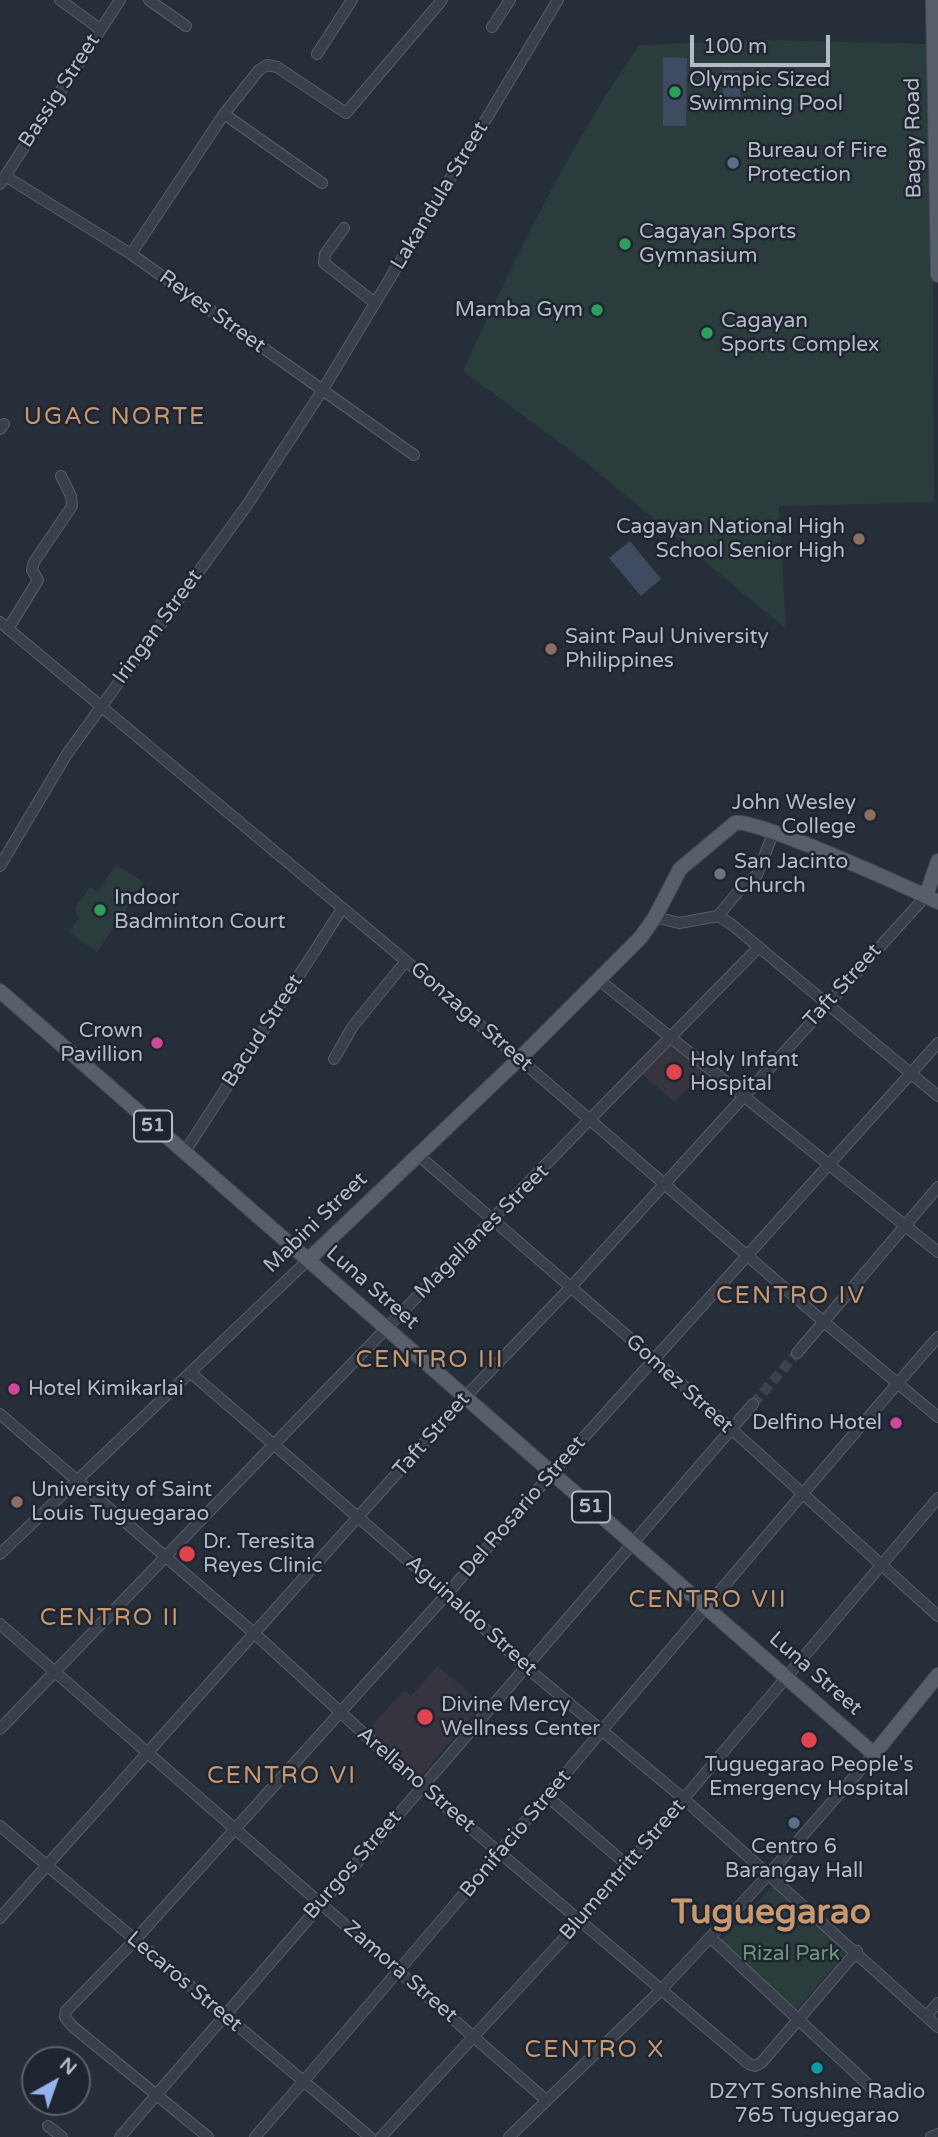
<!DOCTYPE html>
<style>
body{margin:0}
#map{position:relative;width:938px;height:2137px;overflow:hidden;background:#262e3a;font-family:"Varela Round",sans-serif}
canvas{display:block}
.north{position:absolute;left:21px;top:2046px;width:70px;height:70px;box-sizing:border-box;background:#1f2530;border:2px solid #5b616c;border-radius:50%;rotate:40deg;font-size:19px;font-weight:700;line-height:28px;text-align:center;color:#b5bbc6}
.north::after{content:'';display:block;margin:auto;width:24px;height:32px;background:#95b4ec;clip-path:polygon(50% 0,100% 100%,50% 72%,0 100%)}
.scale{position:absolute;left:690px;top:35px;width:140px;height:32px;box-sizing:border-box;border:4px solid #b5bbc6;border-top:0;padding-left:9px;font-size:21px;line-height:24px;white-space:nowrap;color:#b5bbc6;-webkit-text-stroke:5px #1f2530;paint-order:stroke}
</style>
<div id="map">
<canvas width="938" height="2137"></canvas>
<div class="north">N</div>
<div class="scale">100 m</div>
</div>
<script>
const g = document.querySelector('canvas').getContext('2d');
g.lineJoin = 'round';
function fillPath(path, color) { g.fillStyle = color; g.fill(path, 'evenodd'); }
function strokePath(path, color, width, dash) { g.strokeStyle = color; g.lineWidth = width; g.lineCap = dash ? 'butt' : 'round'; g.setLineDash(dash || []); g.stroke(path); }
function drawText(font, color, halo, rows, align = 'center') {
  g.font = font + ' "Varela Round",sans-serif'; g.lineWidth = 5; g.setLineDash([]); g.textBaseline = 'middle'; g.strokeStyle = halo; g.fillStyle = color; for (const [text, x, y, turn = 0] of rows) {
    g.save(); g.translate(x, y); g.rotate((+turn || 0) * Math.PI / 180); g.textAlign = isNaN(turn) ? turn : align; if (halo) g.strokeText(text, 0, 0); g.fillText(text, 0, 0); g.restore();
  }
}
fillPath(new Path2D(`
 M670 1043 706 1071 674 1102 642 1074Z
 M438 1666 482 1704 421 1776 368 1730 404 1690 411 1696Z`), '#36343f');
fillPath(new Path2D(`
 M761 40 927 44 933 240 934 502 779 506 786 629 583 460 463 371C512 264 571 141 640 45Z
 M116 865 144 883 97 952 69 932 79 918 75 908 90 887 98 891Z
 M774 1885 849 1950 794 2012 720 1941Z`), '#2b3c3d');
fillPath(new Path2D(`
 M663 57 687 58 686 126H663Z
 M723 70 741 71 740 108H722Z
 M630 541 661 579 641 596 609 558Z`), '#3e4b61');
strokePath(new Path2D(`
 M753 1404 797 1353`), '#3b434f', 10, [10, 5]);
const minor = new Path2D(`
 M60 0 100 29
 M149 0 186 26
 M492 27 510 0
 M317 54 352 0
 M224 114 322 183
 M5 176 131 254 414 455
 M0 184 120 0
 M344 228 325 254 324 263 375 303
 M131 254 224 114 259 70 267 65 277 67 346 113 442 0
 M0 429 4 424
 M0 622 406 961 824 1322 938 1417
 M8 629 38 580 32 570 34 562 72 506 71 496 61 476
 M0 866 67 754 247 505 322 391 558 0
 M718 916 742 887 757 875 774 831
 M655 917 679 923 718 916 731 924 938 1096
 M599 980 938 1252
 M334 1059 353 1026 406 961
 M184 1153 342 909
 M418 1155 654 1359 938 1616
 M797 1353 938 1187
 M192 1374 447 1594 527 1668 684 1799 938 2027
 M0 1414 254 1633 421 1786 749 2064 755 2066 762 2062 857 1951
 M0 1554 308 1260
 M0 1624 546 2100
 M0 1729C251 1467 504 1206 759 947
 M548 1797 627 1865
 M0 1826 370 2137
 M0 1918 465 1397 570 1288 926 896
 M710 1937 877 2093
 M926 2016 938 2003
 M48 2126 62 2137
 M120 2137 753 1404
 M208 2137 72 2026 65 2017 66 2011 134 1941 447 1594 552 1473 938 1043
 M255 2137C486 1873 707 1601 938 1337
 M381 2137 582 1919 938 1498
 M509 2137 662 1989 769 1874 874 1754
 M931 2137 938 2134`);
const major = new Path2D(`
 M933 0 938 275
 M926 896 938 861
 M0 991 874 1754 938 1675
 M308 1260 519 1059 641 937 655 917 680 869 735 823C753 817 911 889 938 902`);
strokePath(minor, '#585e69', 12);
strokePath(major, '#434954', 16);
strokePath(minor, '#3a404b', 10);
strokePath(major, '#585f6a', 14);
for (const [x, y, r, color] of [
 [675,92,7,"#2e9e5b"],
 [733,163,7,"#5c6f8a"],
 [625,244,7,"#2e9e5b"],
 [597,310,7,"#2e9e5b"],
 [707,333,7,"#2e9e5b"],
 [859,539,7,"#8d6e63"],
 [551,649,7,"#8d6e63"],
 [870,815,7,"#8d6e63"],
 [720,874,7,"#6b7280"],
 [100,910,7,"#2e9e5b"],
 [157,1043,7,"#d1479c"],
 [674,1072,9,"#e0444e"],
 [14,1389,7,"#d1479c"],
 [896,1423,7,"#d1479c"],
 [17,1502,7,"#8d6e63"],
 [187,1554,9,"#e0444e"],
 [425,1717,9,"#e0444e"],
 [809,1740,9,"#e0444e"],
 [794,1823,7,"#5c6f8a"],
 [817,2068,7,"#0f9aa8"]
]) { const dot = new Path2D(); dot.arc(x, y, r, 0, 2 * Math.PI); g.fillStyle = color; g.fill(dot); strokePath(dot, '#1f2530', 2.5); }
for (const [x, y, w] of [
 [153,1126,38],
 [591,1507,38]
]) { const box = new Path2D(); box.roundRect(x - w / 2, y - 15.5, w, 31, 5); g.fillStyle = '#1f2530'; g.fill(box); strokePath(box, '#b5bbc6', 2); }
drawText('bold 19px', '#b5bbc6', null, [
 ["51",153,1126],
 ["51",591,1507]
]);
drawText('21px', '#b5bbc6', '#1f2530', [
 ["Olympic Sized",689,80],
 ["Swimming Pool",689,104],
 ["Bureau of Fire",747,151],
 ["Protection",747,175],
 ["Cagayan Sports",639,232],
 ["Gymnasium",639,256],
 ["Mamba Gym",583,310,"right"],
 ["Cagayan",721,321],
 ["Sports Complex",721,345],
 ["Cagayan National High",845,527,"right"],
 ["School Senior High",845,551,"right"],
 ["Saint Paul University",565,637],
 ["Philippines",565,661],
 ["John Wesley",856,803,"right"],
 ["College",856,827,"right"],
 ["San Jacinto",734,862],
 ["Church",734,886],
 ["Indoor",114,898],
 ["Badminton Court",114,922],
 ["Crown",143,1031,"right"],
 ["Pavillion",143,1055,"right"],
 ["Holy Infant",690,1060],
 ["Hospital",690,1084],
 ["Hotel Kimikarlai",28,1389],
 ["Delfino Hotel",882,1423,"right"],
 ["University of Saint",31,1490],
 ["Louis Tuguegarao",31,1514],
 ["Dr. Teresita",203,1542],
 ["Reyes Clinic",203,1566],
 ["Divine Mercy",441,1705],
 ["Wellness Center",441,1729],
 ["Tuguegarao People's",809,1765,"center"],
 ["Emergency Hospital",809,1789,"center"],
 ["Centro 6",794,1847,"center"],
 ["Barangay Hall",794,1871,"center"],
 ["DZYT Sonshine Radio",817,2092,"center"],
 ["765 Tuguegarao",817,2116,"center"]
], 'left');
drawText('21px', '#b5bbc6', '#1f2530', [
 ["Bassig Street",60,91,-57],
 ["Bagay Road",914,138,-91],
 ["Lakandula Street",440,196,-59],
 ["Reyes Street",212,312,36],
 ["Iringan Street",158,627,-54],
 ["Taft Street",843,986,-48],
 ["Gonzaga Street",471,1017,41],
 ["Bacud Street",263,1031,-57],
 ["Mabini Street",316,1223,-44],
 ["Magallanes Street",482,1232,-45],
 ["Luna Street",372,1288,41],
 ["Gomez Street",679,1384,42],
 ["Taft Street",432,1435,-49],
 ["Del Rosario Street",523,1507,-49],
 ["Aguinaldo Street",471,1616,42],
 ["Luna Street",815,1674,41],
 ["Arellano Street",416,1780,41],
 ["Bonifacio Street",516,1834,-50],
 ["Burgos Street",353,1865,-49],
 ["Blumentritt Street",623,1870,-49],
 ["Zamora Street",400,1972,41],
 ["Lecaros Street",184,1982,40]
]);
drawText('21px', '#6f9479', '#1f2530', [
 ["Rizal Park",791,1954]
]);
g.letterSpacing = '2px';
drawText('24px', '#c8986e', '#1f2530', [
 ["UGAC NORTE",115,418],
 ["CENTRO IV",791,1297],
 ["CENTRO III",430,1361],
 ["CENTRO VII",708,1601],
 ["CENTRO II",110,1619],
 ["CENTRO VI",282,1777],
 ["CENTRO X",595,2051]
]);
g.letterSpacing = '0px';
drawText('bold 35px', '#c8986e', '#1f2530', [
 ["Tuguegarao",771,1914]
]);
</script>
